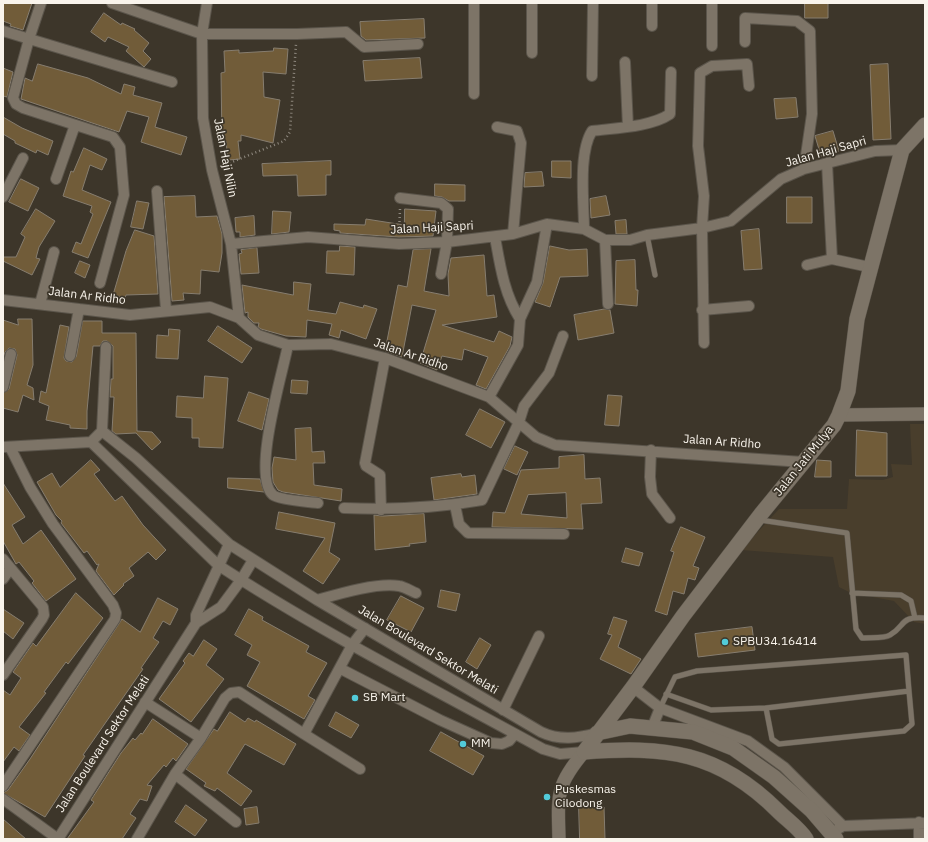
<!DOCTYPE html>
<style>
body{margin:0}
#map{position:relative;width:928px;height:842px;overflow:hidden;background:#3d362a;font-family:"IBM Plex Sans",sans-serif}
canvas{display:block}
.frame{position:absolute;inset:0;border:4px solid #f9f4ec;pointer-events:none}
</style>
<div id="map">
<canvas width="928" height="842"></canvas>
<div class="frame"></div>
</div>
<script>
const g = document.querySelector('canvas').getContext('2d');
g.lineJoin = 'round';
function fillPath(path, color) { g.fillStyle = color; g.fill(path, 'evenodd'); }
function strokePath(path, color, width, dash) { g.strokeStyle = color; g.lineWidth = width; g.lineCap = dash ? 'butt' : 'round'; g.setLineDash(dash || []); g.stroke(path); }
function drawText(font, color, halo, rows, align = 'center') {
  g.font = font + ' "IBM Plex Sans",sans-serif'; g.lineWidth = 3.5; g.setLineDash([]); g.textBaseline = 'middle'; g.strokeStyle = halo; g.fillStyle = color; for (const [text, x, y, turn = 0] of rows) {
    g.save(); g.translate(x, y); g.rotate((+turn || 0) * Math.PI / 180); g.textAlign = isNaN(turn) ? turn : align; if (halo) g.strokeText(text, 0, 0); g.fillText(text, 0, 0); g.restore();
  }
}
fillPath(new Path2D(`
 M910 424H925V624L914 622 894 601 851 593 839 587 833 557 741 550 779 509H847L849 479 883 480 893 477 891 464 912 465Z`), '#493e2c');
const building = new Path2D(`
 M3 3H32L23 30 10 26 11 24 3 21Z
 M805 3H828V18H805Z
 M104 13 121 25 122 23 135 29 134 30 149 43 143 51 151 59 144 67 126 51 129 47 108 37 105 42 91 32Z
 M424 19 425 38 366 40 361 36 360 22Z
 M274 48 288 49 286 74 263 72 264 97 280 100 273 143 241 135V141H238L240 159 228 160 226 141H222L221 73 225 72 224 51 239 50V53L273 51Z
 M420 58 422 78 365 81 363 61Z
 M38 64 88 78 121 94 124 84 135 87 133 95 162 103 155 127 187 137 181 155 141 142 149 117 127 111 119 132 21 99 25 78 32 81Z
 M888 64 891 139 873 140 870 65Z
 M3 68 13 72 7 97 3 96Z
 M796 98 798 117 776 119 774 99Z
 M3 117 22 128 53 141 48 155 37 150 36 153 15 143V141L3 134Z
 M833 131 839 151 821 156 815 136Z
 M84 148 107 159 102 170 90 165 82 190 111 202 88 258 72 252 76 242 81 244 93 214 90 212 92 206 63 196 71 171 73 172Z
 M331 161V175H326V195L298 196 297 175 263 176 262 164Z
 M552 161H571V178L552 177Z
 M542 172 544 186 524 187 525 173Z
 M21 179 39 188 28 211 9 202Z
 M435 184 465 185V201H449L442 197 435 196Z
 M195 196 196 217 217 216 222 234V253L219 272 201 270 200 294 183 293 184 300 172 301 164 197Z
 M606 196 610 215 591 218 590 199Z
 M787 197H812V223H787Z
 M137 201 149 203 143 229 131 227Z
 M36 209 55 221 39 247 36 258 40 259 32 275 3 261V257H16L25 237 21 234Z
 M405 209 436 211 433 236 399 237 340 233V231L334 230V224L365 225 366 219 404 225Z
 M273 211 291 212 289 232 272 234Z
 M254 216 255 235 240 237V232H236L235 218Z
 M626 220 627 234H616L615 221Z
 M759 229 762 269 744 270 741 231Z
 M135 230 154 236 158 294 126 295 125 298 113 295 126 251Z
 M340 246 355 247 354 275 326 273 327 251H339Z
 M550 246 569 250 587 249 588 276 560 277 550 307 535 302 543 283Z
 M257 248 259 273 241 274 239 254 242 253 241 250Z
 M431 249 424 291 449 296 448 274 451 258 484 255 487 296 494 295 497 317 442 325 494 342 499 331 512 337 510 346 486 389 476 385 488 357 464 349 462 360 442 356 437 370 420 363 436 310 412 305 402 357 385 351 398 285 407 287 413 250Z
 M635 260 636 290H638L637 306 615 304 616 261Z
 M80 261 90 265 85 278 75 273Z
 M294 282 311 284 308 310 336 314 340 302 363 308 364 305 377 309 366 339 341 330 339 338 329 335 332 324 307 320 306 337 286 336 261 329 258 327 259 323H254L248 317V312L245 313 242 285 293 295Z
 M605 309 610 310 614 333 578 340 574 315Z
 M18 319H32L33 365 27 385 33 388 34 400 23 395 18 412 3 408V393L9 389 17 355 15 349 9 348 5 352 3 359V320L18 325Z
 M83 321H102V333H136L137 431 152 432 161 442 152 450 136 433 116 434 112 431 114 397H110L111 379H113V346L107 341H103L100 346H93L87 411V429L70 428V425L46 420 49 406 39 402 41 391 46 393 60 325 69 327 64 358 66 361 72 362 76 357Z
 M218 326 252 348 242 363 208 341Z
 M169 329 180 330 178 359 156 358 157 335 168 336Z
 M205 376 228 378 223 448 199 447V438H192V418L176 417 177 396 203 398Z
 M292 380 308 381 307 394 291 393Z
 M249 392 269 399 262 430 238 421Z
 M608 395 622 396 619 426 605 425Z
 M480 409 505 422 491 448 466 435Z
 M311 428 312 452 324 451 325 463H313L314 485 342 489 341 501 283 492 278 490 273 482 272 468 274 457 296 460 295 429Z
 M857 430 887 433V476H856Z
 M515 446 528 452 517 475 504 469Z
 M584 455 585 479 600 478 602 503 581 504 583 529 492 527 493 512 505 513 521 470 559 468V457ZM566 493 567 518 521 514 528 495Z
 M91 460 100 470 94 474 115 501 122 496 143 525 166 550 156 560 148 552 129 568 134 576 123 584 124 585 114 595 96 571 99 564 97 565 87 551 84 553 61 523 62 521 56 515 37 482 52 473 60 487Z
 M817 460 831 461V477H815Z
 M461 474 462 477 475 475 477 494 434 500 431 478Z
 M228 478 260 479 264 492 228 488Z
 M3 483 25 517 12 525 23 544 41 530 76 579 46 601 32 583 34 581 19 562 16 564 3 541Z
 M279 512 335 523 329 552 340 559 323 584 303 571 325 538 276 529Z
 M424 514 426 542 409 544 410 546 375 550 374 515 382 516Z
 M681 527 705 537 693 566 699 568 695 580 688 578 684 594 673 591 667 615 655 611 674 552 671 551Z
 M626 548 643 553 639 566 622 562Z
 M441 590 460 594 456 611 438 607Z
 M76 593 103 618 68 664 66 662 44 692 46 693 19 727 30 735 19 751 14 747 3 762V690L10 695 21 678 13 672 33 643 36 646Z
 M401 596 424 608 411 632 387 620Z
 M158 598 178 609 170 625 163 621 153 638 159 642 141 668 143 669 83 755 85 756 45 817 3 793 8 790 30 759 122 619 140 632Z
 M3 609 24 623 13 639 3 631Z
 M249 609 263 617 262 620 309 646 306 652 327 663 308 696 315 700 304 719 247 686 260 662 247 655 252 645 235 635Z
 M614 617 627 621 618 647 641 659 631 674 600 659 612 635 608 634Z
 M752 627 755 650 698 657 695 634Z
 M480 638 491 645 477 669 466 662Z
 M204 640 217 649 206 665 224 679 191 722 159 699 185 663 183 661 189 653 193 656Z
 M230 712 245 722 248 718 255 722 256 720 296 744 284 765 245 744 227 773 252 791 241 806 217 788 215 791 204 786 206 783 186 769 214 729 217 731Z
 M336 712 359 725 351 738 329 726Z
 M153 719 188 744 176 761 173 758 166 767 164 765 147 785 152 786 147 801 140 799 130 814 136 818 122 839H67L94 802 91 800 121 753 133 738 135 740 141 733 142 734Z
 M441 732 484 756 473 775 430 751Z
 M186 805 207 820 195 836 175 822Z
 M257 807 259 823 246 825 244 809Z
 M579 807H604L605 839H580Z
 M3 819 26 839H3Z`);
fillPath(building, '#715c39');
strokePath(building, '#867d6f', 1);
const service = new Path2D(`
 M647 235 655 275
 M760 520 847 533 856 629 862 638C870 637 884 639 890 635 906 626 899 616 925 618
 M852 593 901 595 911 601 915 618
 M666 694 711 710 766 708 909 691 912 724 904 731 779 744 772 739 766 708
 M660 708 675 677 697 671 906 655 909 691`);
const minor = new Path2D(`
 M41 3 29 39 13 98 16 104 23 108 113 137 120 147 124 195 100 283
 M112 3 202 34H297L346 32 364 47 418 44
 M207 3 202 34 203 118 212 170 231 244 239 318
 M652 26V3
 M3 31 172 82
 M745 42V18L797 21 810 31 812 114 804 169
 M712 46V3
 M532 53V3
 M625 62 628 127
 M592 76 593 3
 M474 94V3
 M497 127 517 131 521 143 513 234
 M827 163 832 259 869 267
 M56 179 75 125
 M157 191 166 310
 M3 197 23 158
 M400 198 441 203 448 209 447 242 441 274
 M584 229C584 202 578 153 592 131 615 128 651 127 670 114L671 72
 M495 237C500 265 504 294 520 319
 M605 240 608 304
 M231 244 308 237 399 244 447 242 513 234 547 224 584 229 605 240H630L647 235 702 228 731 221 781 179 804 169 875 151 902 150
 M807 265 832 259
 M3 300 130 315 210 307 239 318 258 335 288 345 331 344 385 358 489 397 536 437 555 445 803 462
 M40 304 54 252
 M702 310 749 306
 M704 343 702 228 704 196 698 146 700 73 712 66 747 64 749 86
 M288 345C283 372 251 476 273 495 279 500 309 502 318 503
 M70 356 79 309
 M3 387 11 354
 M489 397 518 345 520 319 537 282 547 224
 M102 431 136 458 229 544 317 600 541 732C560 741 578 738 597 733
 M91 442 102 431 106 347
 M3 447 91 442 218 565C322 633 434 689 543 749L560 754 584 752
 M651 450 650 477 652 494 670 518
 M455 505 459 524 468 533 564 534
 M344 508C390 510 437 508 482 500L519 422 524 406 549 373 563 336
 M381 510 380 475 366 466 365 463 385 358
 M3 559 43 607 44 615 42 619 3 675
 M3 579 10 569
 M317 600C338 594 378 582 399 586 405 587 411 591 416 593
 M196 623V615L229 544
 M341 669 440 720 491 743 502 744 509 741 515 734
 M633 687 660 708 748 741 784 767 843 826
 M145 702 201 738
 M503 710 539 636
 M652 728 660 708
 M304 734 360 769
 M175 774 236 822
 M3 786 115 619 116 613 113 605 53 524 30 487 10 447
 M3 799 58 839
 M838 829 843 826 925 823
 M58 839 196 623 221 607 241 580 253 560
 M137 839 175 774 201 738 225 698 231 693 239 692 304 734 352 645 365 628
 M919 839V822`);
const tertiary = new Path2D(`
 M839 415 925 414
 M559 839C558 796 555 786 584 752`);
const secondary = new Path2D(`
 M597 733 630 726 693 732 733 748 774 777 812 811 836 839
 M584 752 633 687 683 616 761 514 834 425 839 415 848 391 857 319 902 150 925 125
 M584 752C665 746 718 751 778 811 787 820 799 828 806 839`);
strokePath(service, '#5b554b', 6);
strokePath(minor, '#5b554b', 12);
strokePath(tertiary, '#5b554b', 14);
strokePath(secondary, '#5b554b', 16);
strokePath(new Path2D(`
 M222 166 284 141 290 132 296 44
 M399 234 400 209`), '#8e887e', 2.5, [1, 3]);
strokePath(service, '#7d7467', 5);
strokePath(minor, '#7d7467', 10);
strokePath(tertiary, '#7d7467', 13);
strokePath(secondary, '#7d7467', 15);
for (const [x, y, r, color] of [
 [725,642,4,"#52cbd9"],
 [355,698,4,"#52cbd9"],
 [463,744,4,"#52cbd9"],
 [547,797,4,"#52cbd9"]
]) { const dot = new Path2D(); dot.arc(x, y, r, 0, 2 * Math.PI); g.fillStyle = color; g.fill(dot); strokePath(dot, '#3d362a', 1.5); }
drawText('12px', '#f9f4ec', '#3d362a', [
 ["Jalan Haji Sapri",826,152,-16],
 ["Jalan Haji Nilin",225,158,79],
 ["Jalan Haji Sapri",432,228,-3],
 ["Jalan Ar Ridho",87,296,7],
 ["Jalan Ar Ridho",411,355,19],
 ["Jalan Ar Ridho",722,442,4],
 ["Jalan Jati Mulya",804,461,-51],
 ["Jalan Boulevard Sektor Melati",428,650,31],
 ["Jalan Boulevard Sektor Melati",103,744,-57]
]);
drawText('12px', '#f9f4ec', '#3d362a', [
 ["SPBU34.16414",733,642],
 ["SB Mart",363,698],
 ["MM",471,744],
 ["Puskesmas",555,790],
 ["Cilodong",555,804]
], 'left');
</script>
